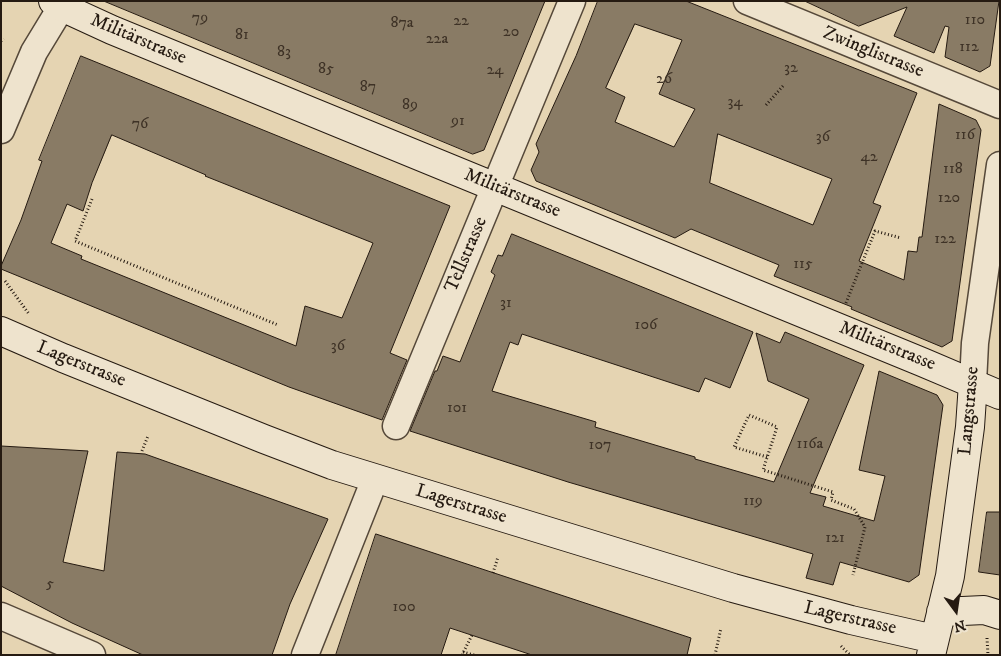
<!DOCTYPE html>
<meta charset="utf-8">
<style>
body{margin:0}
#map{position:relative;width:1001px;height:656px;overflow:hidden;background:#e5d4b2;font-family:"IM FELL DW Pica",serif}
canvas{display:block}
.frame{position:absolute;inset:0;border:2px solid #251a11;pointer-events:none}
.north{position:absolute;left:931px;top:586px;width:50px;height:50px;-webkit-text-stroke:4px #eee3cd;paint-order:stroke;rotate:166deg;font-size:14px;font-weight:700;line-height:20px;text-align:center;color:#251a11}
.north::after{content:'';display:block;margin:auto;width:18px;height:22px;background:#251a11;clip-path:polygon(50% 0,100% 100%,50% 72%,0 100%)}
</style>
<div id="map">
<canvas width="1001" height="656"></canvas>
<div class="frame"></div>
<div class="north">N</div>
</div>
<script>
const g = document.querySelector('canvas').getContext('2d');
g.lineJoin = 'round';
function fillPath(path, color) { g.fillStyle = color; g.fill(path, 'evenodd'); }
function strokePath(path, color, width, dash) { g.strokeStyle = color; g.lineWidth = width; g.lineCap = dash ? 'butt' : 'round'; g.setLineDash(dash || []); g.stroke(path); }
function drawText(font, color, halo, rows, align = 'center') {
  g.font = font + ' "IM FELL DW Pica",serif'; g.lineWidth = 4.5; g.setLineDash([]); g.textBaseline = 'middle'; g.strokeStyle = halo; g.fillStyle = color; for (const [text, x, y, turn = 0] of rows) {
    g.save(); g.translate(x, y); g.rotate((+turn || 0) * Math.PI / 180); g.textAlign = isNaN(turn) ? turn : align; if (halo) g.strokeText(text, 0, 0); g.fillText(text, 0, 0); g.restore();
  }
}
const building = new Path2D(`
 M104 1H545L484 150 473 154Z
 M598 1H686L917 93 873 203 881 206 859 261 904 280 908 251 917 252 919 237H922L939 104 976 120 981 130 952 341 942 347 851 309 852 307 774 276 779 265 691 229 675 238 536 181 531 170 539 152 536 144 576 56ZM635 24 682 40 659 94 695 109 674 147 615 122 625 97 606 88ZM718 134 832 179 813 225 710 183Z
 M805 1H999L990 66 980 72 945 57 949 27 945 26 934 53 894 36 907 7 859 26Z
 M81 56 450 206 390 353 407 360 382 420 289 387 1 269V266L21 220 42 161 39 160ZM112 135 206 175 205 176 373 243 342 318 305 306 296 346 81 259 82 256 51 243 67 204 83 211 92 183Z
 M512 234 753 332 730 388 705 378 699 392 522 334 518 345 510 342 492 391 596 422 595 427 695 457V459L774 482 809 399 768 381 756 333 780 343 785 332 864 365 810 493 826 497 823 506 874 521 885 476 859 470 879 371 937 395 943 405 919 575 909 582 840 562 833 585 806 578 813 554 568 482 410 431 435 371H437L443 356 460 362 495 275 491 272 498 255 502 256Z
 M1 446 88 451 63 562 104 571 117 452 145 454 328 519 290 604 272 655H143L72 623 1 586Z
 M987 512H1000V575L979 572Z
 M376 534 691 638 687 655H532L450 628 441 655H336Z`);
fillPath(building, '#897b65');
strokePath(building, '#251a11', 1);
const street = new Path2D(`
 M747 1 1000 105
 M1 130 34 52 65 1
 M973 383 975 343 1000 165
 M396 426 572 1
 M1 616 92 655
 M305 655 375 479`);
const secondary = new Path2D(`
 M53 1 62 7 112 30 922 362 1000 395
 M1 331 63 358 264 439 332 465 733 588 851 620 934 639
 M941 612 984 610 1000 615
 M931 655 950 576 970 427 973 383`);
strokePath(street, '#554839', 29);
strokePath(secondary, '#251a11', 30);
strokePath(new Path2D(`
 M1 41 4 39
 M766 105 783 86
 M92 199 75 241 278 325
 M5 281 29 314
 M846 303 875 231 901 238
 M142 451 148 436
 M767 457 734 447 749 415 777 427 763 470 833 492 831 500 854 509 865 527 853 575
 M493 573 498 557
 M987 638 988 655
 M841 646 850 655
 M463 652 474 655
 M462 655 472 635
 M715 655 721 628`), '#251a11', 3, [1, 2.5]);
strokePath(street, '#eee3cd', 26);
strokePath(secondary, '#eee3cd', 28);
drawText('16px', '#3e3226', null, [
 ["79",200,19],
 ["110",975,21],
 ["22",461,22],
 ["87a",402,24],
 ["20",511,33],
 ["81",242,36],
 ["22a",437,40],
 ["112",969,48],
 ["83",284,53],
 ["32",791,69],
 ["85",326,70],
 ["24",495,71],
 ["26",664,80],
 ["87",368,88],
 ["34",735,103],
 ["89",410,106],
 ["91",458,122],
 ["76",140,125],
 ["116",965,136],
 ["36",823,138],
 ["42",869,158],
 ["118",953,170],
 ["120",949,199],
 ["122",945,240],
 ["115",803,265],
 ["31",506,304],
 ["106",646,326],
 ["36",338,347],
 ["101",457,409],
 ["116a",810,445],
 ["107",600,446],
 ["119",753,502],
 ["121",835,539],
 ["5",50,585],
 ["100",404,608]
]);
drawText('19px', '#251a11', '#eee3cd', [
 ["Militärstrasse",138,40,23],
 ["Zwinglistrasse",873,53,22],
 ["Militärstrasse",512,194,22],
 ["Tellstrasse",467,255,-67],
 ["Militärstrasse",887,347,22],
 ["Lagerstrasse",81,365,22],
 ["Langstrasse",970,411,-85],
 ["Lagerstrasse",461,505,17],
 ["Lagerstrasse",850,619,13]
]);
</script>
